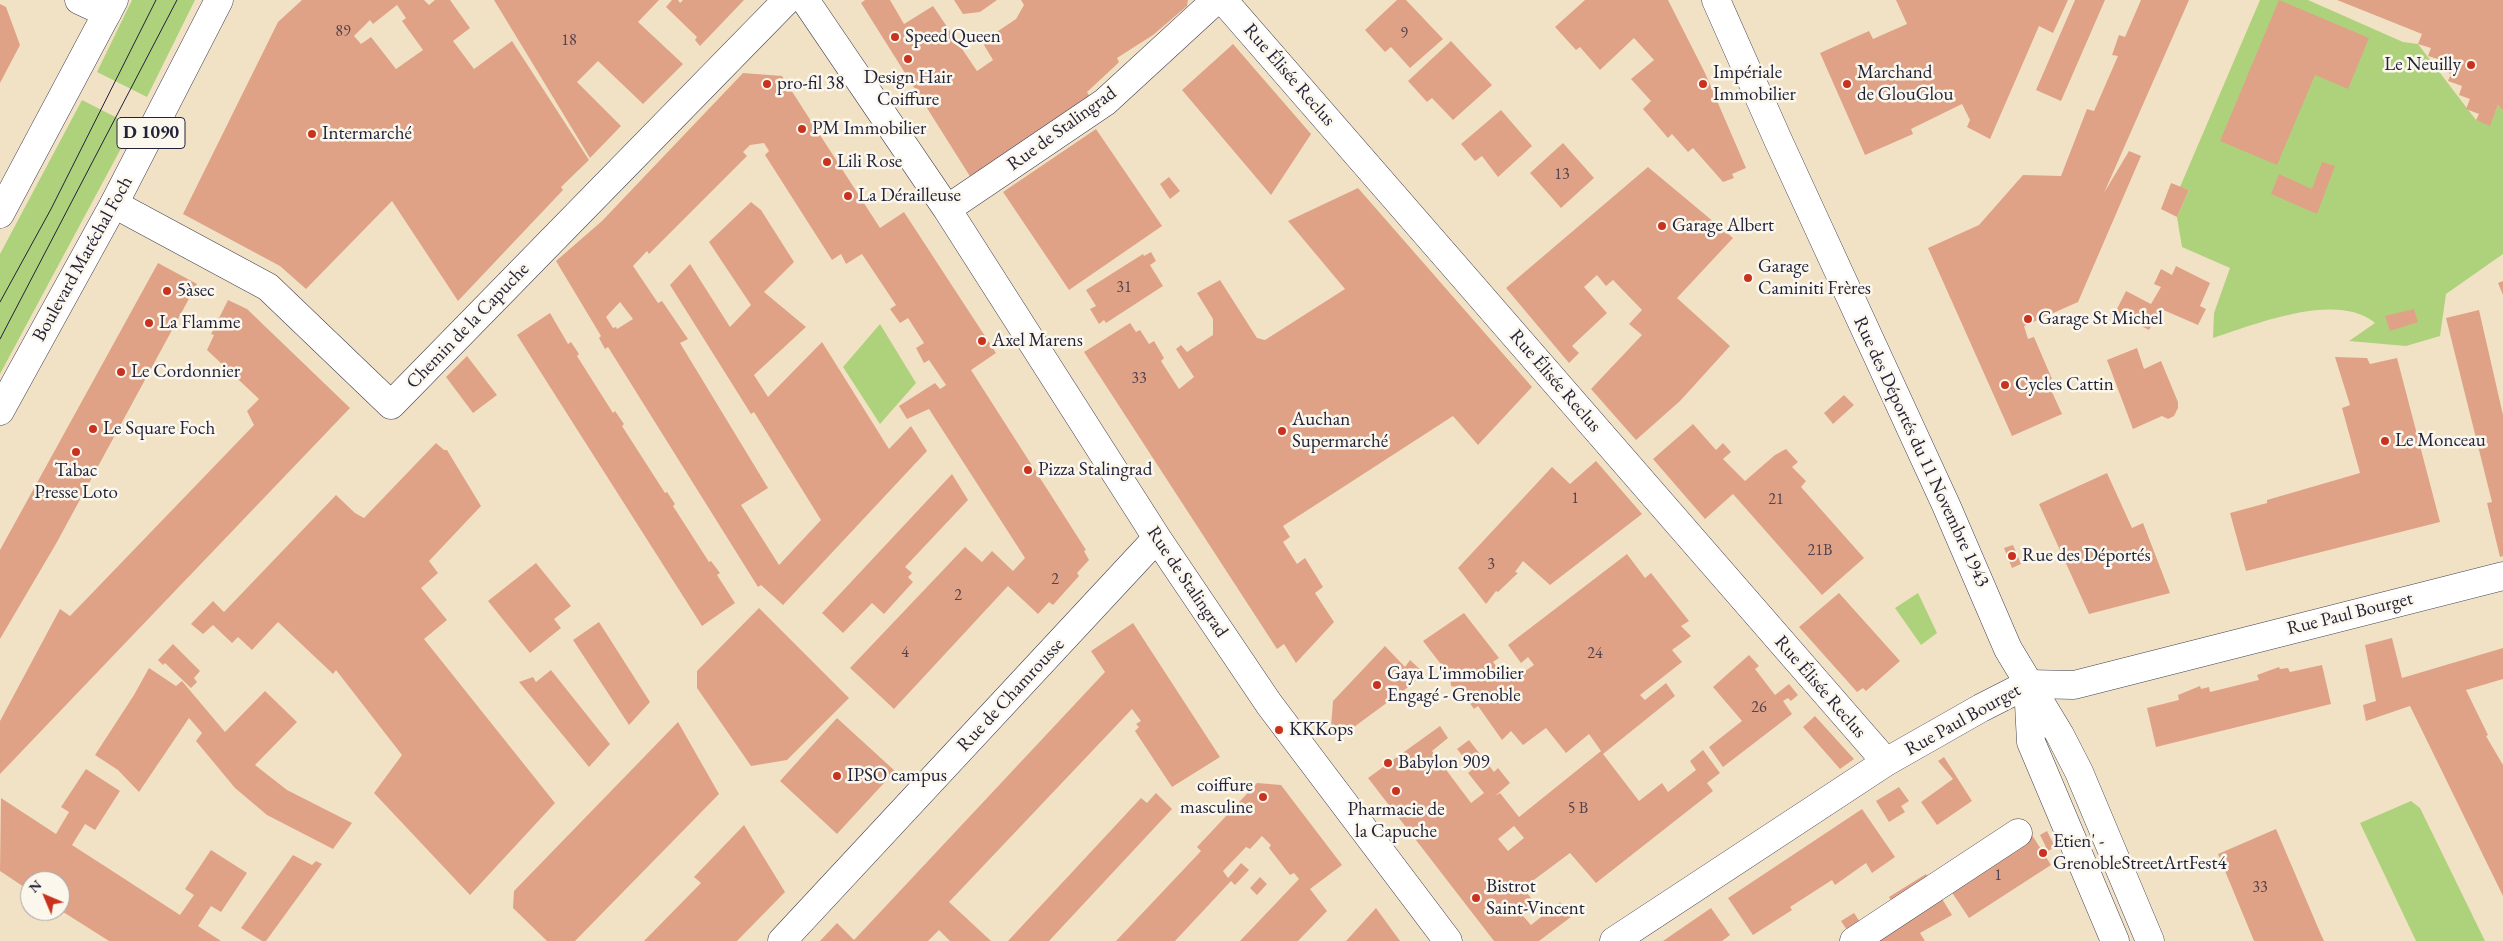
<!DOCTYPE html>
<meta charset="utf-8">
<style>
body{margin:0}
#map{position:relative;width:2503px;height:941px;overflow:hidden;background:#f2e2c5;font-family:"EB Garamond",serif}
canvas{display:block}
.north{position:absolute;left:20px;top:871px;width:50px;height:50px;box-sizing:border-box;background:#fbf7ec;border:1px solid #a4a2a5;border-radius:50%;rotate:315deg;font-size:14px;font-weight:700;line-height:20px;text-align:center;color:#22223b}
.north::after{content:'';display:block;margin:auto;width:18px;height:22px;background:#c8321e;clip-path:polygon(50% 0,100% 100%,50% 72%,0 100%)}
</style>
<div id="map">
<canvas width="2503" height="941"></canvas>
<div class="north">N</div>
</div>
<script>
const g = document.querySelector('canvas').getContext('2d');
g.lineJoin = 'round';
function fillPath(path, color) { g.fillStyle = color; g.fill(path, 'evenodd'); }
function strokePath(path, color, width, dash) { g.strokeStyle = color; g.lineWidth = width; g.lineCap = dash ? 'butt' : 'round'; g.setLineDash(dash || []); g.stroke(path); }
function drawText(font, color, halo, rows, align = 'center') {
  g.font = font + ' "EB Garamond",serif'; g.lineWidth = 5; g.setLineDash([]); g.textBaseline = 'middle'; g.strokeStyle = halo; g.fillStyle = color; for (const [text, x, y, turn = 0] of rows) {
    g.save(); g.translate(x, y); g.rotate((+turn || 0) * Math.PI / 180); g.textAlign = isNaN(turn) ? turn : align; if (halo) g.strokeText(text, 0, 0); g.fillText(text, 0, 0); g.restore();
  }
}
fillPath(new Path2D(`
 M132 0H195L147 97 97 72Z
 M2260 0H2308L2403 42 2418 44 2476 120 2490 125 2498 105 2503 111V254L2446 294 2440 336 2406 346 2349 341 2375 323C2337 291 2256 324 2213 338L2214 313 2230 268 2182 247 2177 217 2189 190 2180 187Z
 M82 100 133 126 0 374V254Z
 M880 324 916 383 880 424 843 367Z
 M1918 593 1937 633 1921 645 1895 608Z
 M2411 801 2420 808 2485 941H2416L2360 823Z`), '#aed27b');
fillPath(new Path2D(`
 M302 0H424L429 5 435 0H450L470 28 453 41 474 69 512 41 589 160 561 187 563 190 458 301 392 201 306 289 280 266 183 214 278 22ZM397 5 406 18 402 21 423 50 396 69 371 37 361 44 354 36 370 20 373 24Z
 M494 0H659L638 22 683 64 643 104 598 61 577 82 621 126 590 158Z
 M672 0H678L680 3 683 0H744L700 46 695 40 697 37 666 7Z
 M865 0H890L904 24 933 6 977 71 993 60 984 45 995 33 1016 19 1024 5 1021 0H1188L1187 6 1153 35 1117 58 1119 62 1114 67 1087 92 1091 99 971 178 861 3Z
 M954 0H997L980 12 963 14Z
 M1397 0H1406L1443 39 1410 68 1391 47 1385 52 1365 30Z
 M1585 0H1668L1705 73 1746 168 1732 174 1734 178 1723 182 1693 148 1688 152 1672 134 1668 138 1643 109 1651 101 1631 79 1654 60 1634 38 1600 70 1580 47 1576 50 1555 27Z
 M1896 0H2068L2053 33 2039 26 1990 139 1967 127 1970 120 1962 104 1911 129 1913 134 1865 155 1820 53 1869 31 1873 39 1907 24Z
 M2075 0H2105L2061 101 2036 90Z
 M2141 0H2189L2104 193 2129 151 2141 156 2078 302 2024 326 2028 339 2034 337 2052 379 2047 381 2062 414 2012 436 1928 248 1979 225 2023 175 2061 176 2087 109 2094 111 2118 56 2112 55 2119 35 2125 37Z
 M2279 0 2369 38 2348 89 2315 75 2277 165 2220 141Z
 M2337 0H2503V111L2498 105 2490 126 2476 120 2479 114 2466 109 2470 99 2459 95 2462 86 2448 81 2451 74 2437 69 2441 60 2428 56 2431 48 2418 44 2422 34Z
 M0 4 6 7 20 45 0 83Z
 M1451 41 1492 85 1453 120 1432 98 1427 102 1408 81Z
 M1233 44 1311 134 1271 195 1182 90Z
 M743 73 782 76 880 228 904 212 996 353 971 370 1086 550 1084 551 1089 560 1077 573 1079 576 1053 605 1049 602 1038 614 1008 586 894 709 850 668 965 547 982 562 992 551 1013 571 1025 558 929 409 907 419 899 406 935 383 940 389 946 385 929 360 924 363 916 348 924 343 908 318 900 323 890 309 896 305 862 254 846 264 841 254 832 260 765 155 769 151 764 143 750 145 743 152 747 156 649 254 647 251 633 266 658 303 662 301 688 339 680 343 768 488 741 505 779 565 821 520 754 412 751 414 670 285 690 264 730 327 751 305 709 242 751 202 761 210 794 262 764 292 806 327 754 375 768 397 822 342 889 449 911 426 927 451 783 605 761 585 758 587 608 347 605 349 599 338 601 336 556 261 602 221ZM620 302 633 319 617 329 616 327 613 328 606 317Z
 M1501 110 1532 146 1498 177 1482 156 1475 161 1461 144Z
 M1096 129 1162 226 1069 290 1003 192Z
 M1563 143 1594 178 1561 208 1530 173Z
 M2322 162 2335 166 2317 214 2271 194 2279 174 2312 189Z
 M1648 167 1733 238 1677 298 1730 346 1680 401 1636 440 1591 389 1642 335 1629 324 1642 310 1613 280 1606 286 1597 275 1584 287 1607 313 1572 346 1579 353 1569 363 1506 288Z
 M1169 177 1180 191 1170 199 1160 184Z
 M2171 183 2189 190 2177 217 2161 209Z
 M1358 188 1532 387 1478 445 1453 416 1283 526 1290 537 1283 542 1297 564 1305 558 1323 587 1315 593 1334 622 1296 663 1284 644 1277 649 1084 352 1130 323 1136 332 1140 330 1149 344 1154 341 1164 358 1161 361 1179 389 1194 377 1176 349 1181 345 1187 352 1213 335V319L1197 293 1220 280 1257 338 1265 340 1345 289 1288 221Z
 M1151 252 1156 261 1150 265 1163 286 1106 323 1104 320 1099 324 1090 309 1096 306 1086 290 1143 254 1144 256Z
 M158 263 197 284 57 542 0 639V550Z
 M2176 266 2210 283 2200 306 2206 309 2198 325 2161 309 2149 330 2115 313 2126 291 2151 304 2161 287 2154 284 2161 269 2172 275Z
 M2503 281V295L2498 283Z
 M228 300 247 309 350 408 0 774V721L60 609 70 616 254 425 247 411 259 399 207 350 214 335 211 334Z
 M2414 309 2418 322 2390 331 2385 316Z
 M2479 310 2503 415V556L2500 557 2487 503 2492 502 2446 318Z
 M550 313 568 344 571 342 579 354 577 356 613 413 615 411 624 424 622 426 665 493 667 492 675 504 673 506 709 562 711 561 720 573 717 575 735 603 702 626 517 335Z
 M2137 348 2144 369 2161 361 2178 402V408L2174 416 2168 419 2162 416 2133 429 2107 360Z
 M467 356 497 395 473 413 446 377Z
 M2335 357 2367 358 2370 364 2397 358 2440 522 2246 571 2230 513 2267 503V500L2360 473 2342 408 2350 405Z
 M1844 395 1854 405 1833 424 1824 413Z
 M1693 424 1716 450 1723 443 1731 452 1723 459 1745 481 1775 455 1786 449 1798 462 1792 467 1806 481 1801 487 1864 558 1822 595 1733 494 1705 519 1653 459Z
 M436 443 444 450H447L481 506 429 561 438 573 421 588 447 620 424 639 555 803 470 895 374 793 402 755 336 670 333 674 278 622 252 650 238 637 232 643 213 625 203 634 191 624 213 601 224 612 336 495 355 513 364 518Z
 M1596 461 1642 514 1550 585 1523 561 1515 572 1518 573 1498 592 1496 591 1486 604 1458 568 1552 467 1570 484Z
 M2107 473 2132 528 2143 523 2170 593 2089 614 2039 504Z
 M952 474 968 500 905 567 912 573 908 577 913 582 884 614 872 603 843 633 822 613Z
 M2013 545 2021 564 2012 568 2004 548Z
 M1627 554 1645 578 1651 573 1689 621 1681 626 1691 636 1672 650 1682 662 1640 695 1645 700 1666 683 1675 696 1603 754 1639 801 1662 783 1668 792 1696 770 1690 761 1703 750 1720 773 1707 783 1713 791 1596 883 1570 853 1523 888 1535 903 1523 916 1531 925 1560 902 1571 917 1539 941H1494L1368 778 1440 726 1448 738 1432 751 1471 803 1484 793 1468 773 1473 769 1457 749 1469 740 1494 772 1498 768 1510 783 1495 796 1500 793 1519 817 1601 751 1589 734 1566 753 1546 728 1523 745 1511 731 1502 740 1478 706 1474 709 1459 688 1451 686 1450 676 1423 641 1464 613 1499 658 1493 662 1509 682 1534 665 1528 657 1521 663 1508 645ZM1514 826 1524 838 1508 851 1498 839Z
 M536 563 571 606 554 619 561 628 530 653 488 601Z
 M1839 593 1900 661 1866 691 1863 688 1857 692 1799 627Z
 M759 608 849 698 787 760 751 766 697 688V671Z
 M599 622 650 702 629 725 573 640Z
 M1133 623 1220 757 1172 787 1135 731 1139 727 1136 724 1141 721 1132 709 949 902 991 941H950L939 930 928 941H820L837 923 854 940 1105 672 1091 651Z
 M2392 638 2402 678 2503 648V679L2466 690 2488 735 2486 736 2503 765V896L2410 706 2366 721 2363 705 2376 701 2365 645Z
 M173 644 200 671 194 678 197 682 191 688 165 663 163 665 158 660Z
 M1385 646 1405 667 1410 660 1424 673 1407 688 1339 738 1331 727 1333 701Z
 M1749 655 1759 666 1755 669 1775 695 1789 684 1798 695 1791 701 1788 698 1783 701 1792 714 1723 767 1709 747 1742 721 1713 687Z
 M2322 665 2331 704 2156 747 2147 708 2179 700 2178 695 2200 686 2201 689 2209 687 2210 692 2259 680 2257 675 2279 667 2280 669 2288 668 2290 672Z
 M149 668 176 686 182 681 225 732 265 691 297 722 255 765 287 790 352 823 333 849 267 815 235 788 196 741 202 733 189 718 139 792 118 770 95 755 134 695Z
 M551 670 610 744 589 767 519 682 533 677 536 682Z
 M1815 716 1854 759 1840 769 1803 727Z
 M837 718 895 771 837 834 780 781Z
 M678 722 719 794 575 941H547L513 908 514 891Z
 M1944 757 1972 801 1937 825 1921 802 1953 779 1938 761Z
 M86 769 120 791 95 830 85 824 72 845 117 874 180 915 194 895 185 889 211 850 247 873 221 912 211 906 198 926 221 941H109L60 910V881H30V891L0 871 1 798 56 834 69 812 61 807Z
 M1257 783 1281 785 1342 865 1310 889 1327 911 1298 941H1240L1299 879 1294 873 1290 875 1269 848 1271 845 1262 836 1250 849 1246 847 1223 871 1228 878 1241 863 1249 870 1235 885 1231 881 1175 941H1116L1201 851 1197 847Z
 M1899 787 1909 801 1901 806 1905 812 1889 822 1876 801Z
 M1156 793 1172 809 1049 941H1008L1141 798 1147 803Z
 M1862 809 1895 857 1872 873 1866 863 1835 885 1832 880 1790 907 1792 910 1753 935 1728 898Z
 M744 825 785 892 737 941H644L701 883 694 877Z
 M2276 829 2319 930 2324 941H2254L2218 854Z
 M2047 831 2055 847 2048 851 2040 835Z
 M2032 835 2051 865 1969 918 1949 888Z
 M293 855 312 865 316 861 322 864 266 941H262L241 928Z
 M1926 874 1930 881 1894 905 1889 897Z
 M1260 877 1267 884 1257 895 1250 888Z
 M1939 894 1952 915 1920 933 1925 941H1866Z
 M1376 908 1400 941H1346Z
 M1711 908 1730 935 1722 941H1663Z
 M1854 913 1862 925 1849 933 1841 921Z`), '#e0a286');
const minor = new Path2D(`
 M79 0 107 13
 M805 0 947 209 1157 538 1269 704 1448 941
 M1223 0 1886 762
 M114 204 268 287 391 405 787 0
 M947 209 1105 102 1216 0
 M782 941 1157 538
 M1614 941 1886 762 1981 708 2028 684 2074 685 2503 576
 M1854 941 2018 833`);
const tertiary = new Path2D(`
 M1716 0 1778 140 1946 505 2008 649 2060 735 2079 772 2150 941
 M2028 685 2031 742 2115 941`);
const primary = new Path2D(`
 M0 214 114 0
 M0 411 114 204 219 0`);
strokePath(minor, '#413f50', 29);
strokePath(tertiary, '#413f50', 29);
strokePath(primary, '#413f50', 29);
strokePath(minor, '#fff', 28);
strokePath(tertiary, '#fff', 28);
strokePath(primary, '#fff', 28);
strokePath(new Path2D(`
 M0 302 51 209 156 0
 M0 339 177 0`), '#22223b', 1);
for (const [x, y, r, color] of [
 [895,37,5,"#c8321e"],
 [908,59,5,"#c8321e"],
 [2471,65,5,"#c8321e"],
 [767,84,5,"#c8321e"],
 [1703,84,5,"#c8321e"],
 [1847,84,5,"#c8321e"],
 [802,129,5,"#c8321e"],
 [312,134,5,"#c8321e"],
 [827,162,5,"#c8321e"],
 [848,196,5,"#c8321e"],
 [1662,226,5,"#c8321e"],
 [1748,278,5,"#c8321e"],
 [167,291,5,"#c8321e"],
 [2028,319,5,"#c8321e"],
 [149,323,5,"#c8321e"],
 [982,341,5,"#c8321e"],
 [121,372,5,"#c8321e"],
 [2005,385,5,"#c8321e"],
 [93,429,5,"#c8321e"],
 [1282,431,5,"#c8321e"],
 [2385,441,5,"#c8321e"],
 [76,452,5,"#c8321e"],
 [1028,470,5,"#c8321e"],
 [2012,556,5,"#c8321e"],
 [1377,685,5,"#c8321e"],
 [1279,730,5,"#c8321e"],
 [1388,763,5,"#c8321e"],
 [837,776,5,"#c8321e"],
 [1396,791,5,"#c8321e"],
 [1263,797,5,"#c8321e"],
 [2043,853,5,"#c8321e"],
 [1476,898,5,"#c8321e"]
]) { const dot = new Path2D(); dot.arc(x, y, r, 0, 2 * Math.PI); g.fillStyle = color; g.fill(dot); strokePath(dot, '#fbf7ec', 2); }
drawText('16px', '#52424e', null, [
 ["89",343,32],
 ["9",1404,34],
 ["18",569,41],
 ["13",1562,175],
 ["31",1124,288],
 ["33",1139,379],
 ["1",1575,499],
 ["21",1776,500],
 ["21B",1820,551],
 ["3",1491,565],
 ["2",1055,580],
 ["2",958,596],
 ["4",905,653],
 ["24",1595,654],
 ["26",1759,708],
 ["5 B",1578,809],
 ["1",1998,876],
 ["33",2260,888]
]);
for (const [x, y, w] of [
 [151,133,68]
]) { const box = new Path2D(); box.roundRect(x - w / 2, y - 15.5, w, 31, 4); g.fillStyle = '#fbf7ec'; g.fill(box); strokePath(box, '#22223b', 1); }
drawText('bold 18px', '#22223b', null, [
 ["D 1090",151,133]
]);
drawText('19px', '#22223b', '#fbf7ec', [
 ["Speed Queen",905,37],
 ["Le Neuilly",2461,65,"right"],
 ["Impériale",1713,73],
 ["Immobilier",1713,95],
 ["Marchand",1857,73],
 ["de GlouGlou",1857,95],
 ["Design Hair",908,78,"center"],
 ["Coiffure",908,100,"center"],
 ["pro-fil 38",777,84],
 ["PM Immobilier",812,129],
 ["Intermarché",322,134],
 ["Lili Rose",837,162],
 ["La Dérailleuse",858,196],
 ["Garage Albert",1672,226],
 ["Garage",1758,267],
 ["Caminiti Frères",1758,289],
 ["5àsec",177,291],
 ["Garage St Michel",2038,319],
 ["La Flamme",159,323],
 ["Axel Marens",992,341],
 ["Le Cordonnier",131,372],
 ["Cycles Cattin",2015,385],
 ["Auchan",1292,420],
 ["Supermarché",1292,442],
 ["Le Square Foch",103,429],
 ["Le Monceau",2395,441],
 ["Pizza Stalingrad",1038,470],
 ["Tabac",76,471,"center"],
 ["Presse Loto",76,493,"center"],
 ["Rue des Déportés",2022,556],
 ["Gaya L'immobilier",1387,674],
 ["Engagé - Grenoble",1387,696],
 ["KKKops",1289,730],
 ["Babylon 909",1398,763],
 ["IPSO campus",847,776],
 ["coiffure",1253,786,"right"],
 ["masculine",1253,808,"right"],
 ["Pharmacie de",1396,810,"center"],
 ["la Capuche",1396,832,"center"],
 ["Etien' -",2053,842],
 ["GrenobleStreetArtFest4",2053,864],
 ["Bistrot",1486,887],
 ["Saint-Vincent",1486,909]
], 'left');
drawText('19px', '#22223b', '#fbf7ec', [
 ["Rue Élisée Reclus",1289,75,49],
 ["Rue de Stalingrad",1062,129,-36],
 ["Boulevard Maréchal Foch",83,259,-61],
 ["Chemin de la Capuche",468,326,-46],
 ["Rue Élisée Reclus",1555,381,49],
 ["Rue des Déportés du 11 Novembre 1943",1921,452,65],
 ["Rue de Stalingrad",1187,582,56],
 ["Rue Paul Bourget",2350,614,-14],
 ["Rue Élisée Reclus",1820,687,49],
 ["Rue de Chamrousse",1011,695,-47],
 ["Rue Paul Bourget",1963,720,-29]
]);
</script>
